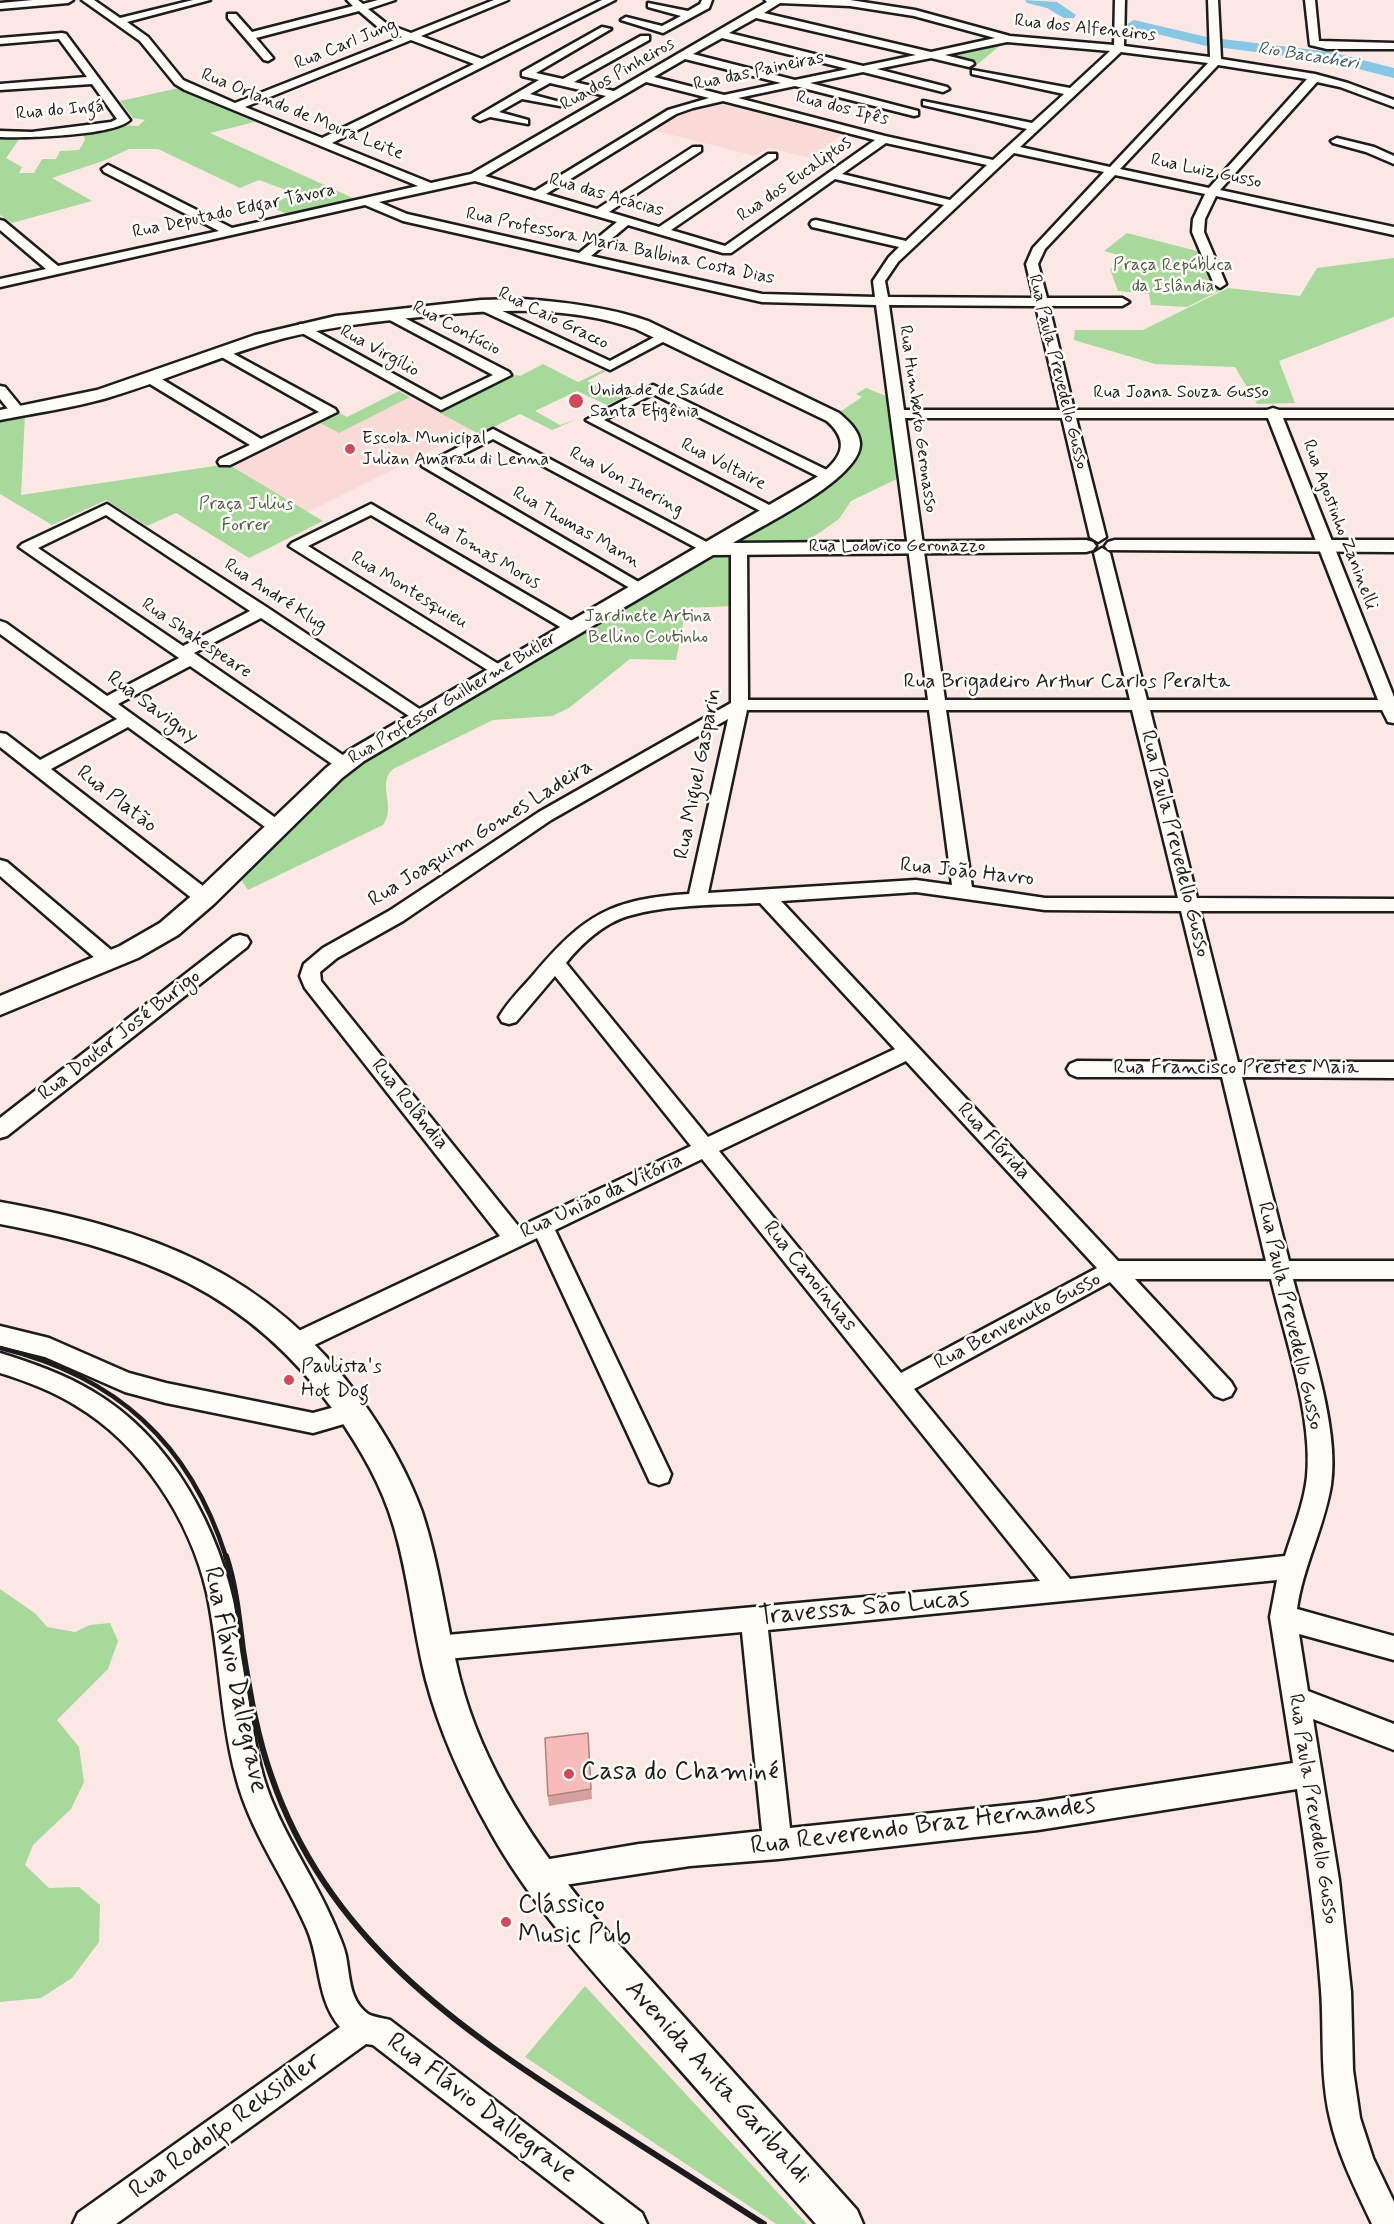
<!DOCTYPE html>
<meta charset="utf-8">
<style>
body{margin:0}
canvas{display:block;background:#fbe8e4}
</style>
<canvas width="1394" height="2224"></canvas>
<script>
const g = document.querySelector('canvas').getContext('2d');
g.lineJoin = 'round';
function fillPath(path, color) { g.fillStyle = color; g.fill(path, 'evenodd'); }
function strokePath(path, color, width, dash) { g.strokeStyle = color; g.lineWidth = width; g.lineCap = dash ? 'butt' : 'round'; g.setLineDash(dash || []); g.stroke(path); }
function drawText(font, color, halo, rows, align = 'center') {
  g.font = font + ' Mynerve,sans-serif'; g.lineWidth = 5; g.setLineDash([]); g.textBaseline = 'middle'; g.strokeStyle = halo; g.fillStyle = color; for (const [text, x, y, turn = 0] of rows) {
    g.save(); g.translate(x, y); g.rotate((+turn || 0) * Math.PI / 180); g.textAlign = isNaN(turn) ? turn : align; if (halo) g.strokeText(text, 0, 0); g.fillText(text, 0, 0); g.restore();
  }
}
fillPath(new Path2D(`
 M725 101 846 132 810 158 769 148 755 156 653 130 681 113Z
 M410 397 472 430 308 512 231 465 320 423 339 432Z`), '#fadad7');
fillPath(new Path2D(`
 M1003 43 978 64 942 56Z
 M179 88 255 122 210 133 355 199 287 214 266 205 297 194 259 180 240 188 158 149H129L103 161 52 178 92 201 12 223 0 215V137L20 138 6 158 22 167 19 173H34L42 159H56L60 151 79 150 85 140 83 132 124 125 138 126 145 120 133 118 120 101Z
 M1127 233 1201 252 1219 291 1187 307 1151 305 1149 294 1118 291 1110 269 1126 257 1104 251Z
 M1394 258V317L1279 361 1295 403 1257 404 1235 367 1155 364 1074 340 1075 330H1143L1228 288 1300 296 1317 268Z
 M543 364 578 382 603 370 606 371 587 381 622 398 607 405 577 391 535 411 560 425 577 419 552 430 520 414 479 434 440 413 516 375 520 376Z
 M866 388 889 397 899 478 851 501 839 519 806 542H730C761 524 839 486 855 457L837 414 862 397 856 394Z
 M399 391 410 397 339 433 320 423 340 413 347 417Z
 M25 414 21 495 228 464 323 521 249 558 176 513 147 526 106 500 52 525 0 494V418Z
 M733 552 734 606 686 608 676 660 630 659 569 708 552 716 493 720 393 769C376 784 397 806 383 825L248 890 239 876 353 765 710 553Z
 M0 1589 36 1614 47 1627 75 1632 90 1625 110 1623 118 1641 108 1669 57 1720 79 1747 84 1782 71 1809 33 1845 25 1865 49 1888 79 1887 100 1905 99 1942 72 1978 41 1998 0 2002Z
 M585 1986 807 2224H776L525 2057Z`), '#a7d99b');
fillPath(new Path2D(`
 M1025 0 1057 2 1076 15 1074 18H1064L1047 8 1027 3Z
 M1134 20 1211 38 1214 41 1206 46 1129 27 1127 24Z
 M1222 39 1331 52 1394 68V78L1331 62 1217 47 1214 44Z`), '#85c8e6');
const minor = new Path2D(`
 M33 0H73L68 3 0 9V3Z
 M82 0H94L120 18 193 0H210L127 22 148 37 183 80 235 103 402 37 379 28 359 11 256 38 273 58 268 61 264 60 228 18V14H236L252 32 353 6 347 0H358L363 4 378 0H395L368 9 387 24 411 33 494 0H508L421 36 482 59 602 0H615L332 143 431 183 471 174 606 96 550 83 530 94 560 102V106L522 99 499 112 528 120V124L490 117 480 121 474 118 539 80 522 76V72L602 27 611 29 536 73 563 79 641 36H649V40L574 82 614 91 767 2 765 0H850L915 10 1010 36 1114 45 1115 0H1125L1124 46 1210 57 1208 0H1218L1221 59 1315 74 1348 83 1394 100V107L1340 87 1317 82 1220 190 1394 227V235L1216 196 1205 219 1204 232 1226 284 1220 288 1214 284 1192 232 1193 219 1205 194 1115 175 1045 249 1038 264 1047 298H1122L1129 302 1122 306H1049L1074 410H1267L1273 408 1279 410H1394V418H1283L1394 697V723L1388 722 1382 710H1150L1197 898 1394 899V911H1200L1238 1062H1394V1078L1242 1077 1289 1261H1394V1279H1293C1308 1337 1340 1428 1331 1485 1324 1528 1303 1566 1297 1609L1394 1636V1660L1299 1634 1308 1691 1394 1724V1750L1313 1719 1339 1880 1351 1992 1353 2070 1360 2118 1373 2158 1394 2202V2224H1372C1356 2190 1338 2155 1330 2118 1320 2075 1324 2032 1321 1990 1316 1922 1307 1856 1297 1789L1038 1830 778 1859 690 1866 538 1889 528 1885 524 1875 528 1865 538 1861 639 1844 762 1831 742 1632 436 1660 427 1657 423 1648 427 1639 436 1636 1040 1581 702 1159 555 1230 671 1474 668 1482 659 1485 650 1482 537 1238 304 1350 296 1353 288 1350 284 1343 288 1336 500 1236 305 988 300 976 304 964 323 948 389 911 539 812 731 703V548L734 545H744L747 548 748 700H928L876 305 762 302 403 221 365 205 0 287V279L46 269 0 230V220L4 221 58 266 219 231 104 172 102 169 108 165 232 228 418 186 185 90 175 84 140 41ZM780 3 850 6 914 16 995 38 931 52 764 13ZM756 18 916 55 863 66 729 33ZM722 38 848 69 795 80 693 54ZM411 40 474 64 322 138 245 107ZM1007 42 1110 51 1070 88 972 70V74L1064 94 1032 123 923 101V105L1027 129 993 160 885 136 738 98 795 86 914 116 918 115V111L810 83 863 72 943 92 949 89 947 87 877 69 931 58 969 67 974 64 973 62 945 55ZM1121 52 1208 63 1110 167 1020 147ZM685 59 781 83 724 95 654 77ZM1218 65 1307 79 1209 188 1120 169ZM646 82 709 98 668 110 535 191 485 176ZM723 101 875 140 725 246 671 230 776 158V154H768L659 227 609 212 701 151V147H693L597 209 546 194 676 114 693 108ZM886 143 987 165 950 200 842 174ZM1014 153 1104 172 1033 248 1026 264 1034 298 888 297 885 281 898 262ZM835 179 944 205 906 241 816 220 812 221 810 224 812 227 899 247 889 257 873 281 875 297 762 294 591 256 628 225 723 253H731ZM475 181 617 222 579 253 407 214 379 202ZM889 305 1036 306 1060 410H904ZM905 418H1062L1090 537 1098 542 1106 537 1076 418H1268L1378 700H1147L1110 553 1102 548 1094 553 1130 700H945ZM747 710H929L952 885 916 880 708 893ZM946 710H1132L1178 898H1045L972 887ZM728 719 689 894C611 899 584 915 534 974 522 988 508 1001 499 1017L502 1022 509 1024 516 1022 555 976 691 1146 519 1227 321 981 320 972 337 958 403 921 551 820ZM916 892 1045 910 1181 911 1218 1062 1077 1061 1070 1064 1067 1069 1070 1074 1077 1077H1222L1266 1261H1118L781 901ZM760 903 895 1049 708 1137 566 963C581 944 604 923 628 916 670 904 717 905 760 903ZM906 1061 1097 1268 901 1373 719 1151ZM1135 1279H1271C1285 1338 1313 1417 1307 1477 1304 1504 1293 1530 1285 1556L1070 1579 914 1389 1110 1282 1215 1396 1223 1399 1231 1396 1235 1389 1231 1382ZM1277 1580 1270 1617 1293 1763 1038 1802 790 1828 768 1630Z
 M702 0H712L709 8 663 33 621 20 626 17 662 26 681 16 648 7V3L688 11 700 4Z
 M1305 0H1315L1319 41 1394 43V49H1327L1310 45Z
 M62 33 66 34 130 120C113 136 25 138 0 137V131L32 132 111 122 117 119 92 84 0 90V84L87 77 59 39 0 44V38Z
 M1337 138 1374 147 1394 156V164L1366 152 1333 143 1331 141Z
 M481 301 610 361 662 333H672L674 336 610 370 476 308 474 305Z
 M391 311 509 372 511 375 441 410 293 328 300 324 305 325 441 400 493 375 386 318 384 315Z
 M223 348 335 409 337 412 230 465H220L218 462 220 459 250 445 145 381 143 378 145 375H155L261 439 319 412 218 355 216 352 218 349Z
 M653 385 835 474 837 477 835 480H825L653 394 604 420 777 509 780 512 777 515 772 517 586 420Z
 M0 386 5 387 23 409 25 412 23 415H13L0 399Z
 M493 429 714 546 717 549 709 554 704 552 493 439 440 466 649 588 641 593 635 591 422 466Z
 M107 504 268 608 430 716 427 720H415L261 618 194 653 350 760 353 764 350 768H338L190 666 118 704 284 824 287 828 284 832H272L128 727 51 769 212 893 214 898 212 903 205 904 198 903 0 747V733L6 734 40 760 117 719 0 634V621L6 623 107 696 179 658 19 547 22 544ZM106 515 250 611 183 646 38 548Z
 M371 504 579 625 581 628 579 631H567L371 515 308 546 508 670 506 674H494L289 546 292 543Z
 M0 860 7 862 117 955 120 960 117 965 110 967 103 965 0 876Z
 M240 935 247 937 250 942 247 947 7 1136 0 1138V1118L233 937Z
 M0 1326 49 1338 129 1373 166 1383 313 1413 353 1402 361 1405 365 1412 361 1419 313 1433 166 1403 125 1392 45 1357 0 1346Z
 M0 1353C32 1363 64 1374 92 1391 172 1438 220 1529 237 1618 247 1671 249 1727 264 1779 280 1831 314 1876 335 1926 339 1936 344 1946 346 1956 350 1977 349 2000 368 2014 373 2017 383 2018 390 2020L642 2213 647 2224H605L373 2045 366 2044 116 2224H73L78 2213 340 2027C316 1999 321 1961 307 1929 285 1878 250 1832 236 1777 220 1717 220 1654 207 1593 190 1519 141 1444 75 1405 52 1391 26 1381 0 1373Z`);
const major = new Path2D(`
 M522 299C564 302 608 307 648 321L839 413C848 421 859 430 860 443 862 478 761 526 733 543L1086 540 1093 542 1096 546 1093 550 1086 552 713 555 364 761 342 778 214 904 178 935 138 958 0 1015V996L120 946 160 923 196 892 326 768 348 751 817 477C840 460 852 443 827 421L636 329C563 303 486 310 410 318 362 323 314 329 267 343 213 359 161 382 107 398 72 408 35 413 0 420V410L97 390 255 335 336 316 481 300Z
 M1115 540H1394V552L1108 550 1105 546 1108 542Z
 M0 1202C150 1229 267 1271 360 1398 385 1433 407 1471 422 1512 440 1566 446 1624 460 1679 483 1768 536 1847 595 1918L857 2210 863 2224H816C758 2159 702 2094 644 2029 588 1966 531 1905 490 1831 463 1783 440 1733 426 1680 413 1629 409 1577 394 1527 382 1485 360 1448 335 1412 248 1291 142 1251 0 1224Z`);
strokePath(minor, '#1c1c1c', 5);
strokePath(major, '#1c1c1c', 5);
fillPath(minor, '#fdfcf7');
fillPath(major, '#fdfcf7');
strokePath(new Path2D(`
 M0 1348C116 1376 190 1443 226 1557`), '#1c1c1c', 4.5);
strokePath(new Path2D(`
 M226 1556C236 1586 239 1618 243 1650 250 1693 257 1737 272 1778 328 1940 458 2028 595 2116 652 2152 708 2188 764 2224`), '#1c1c1c', 6);
fillPath(new Path2D(`
 M588 1733 592 1799 549 1806 548 1796Z`), '#d4a19f');
const building = new Path2D(`
 M588 1733 591 1789 548 1796 545 1738Z`);
fillPath(building, '#f7bbb9');
strokePath(building, '#ad8382', 1.5);
for (const [x, y, r, color] of [
 [576,401,8,"#d1495b"],
 [350,449,6,"#d1495b"],
 [289,1380,6,"#d1495b"],
 [569,1774,6,"#d1495b"],
 [506,1922,6,"#d1495b"]
]) { const dot = new Path2D(); dot.arc(x, y, r, 0, 2 * Math.PI); g.fillStyle = color; g.fill(dot); strokePath(dot, '#fdfcf7', 2); }
drawText('18px', '#1c1c1c', '#fdfcf7', [
 ["Rua dos Alfeneiros",1085,29,6],
 ["Rua Carl Jung",346,45,-22],
 ["Rua das Paineiras",759,72,-12],
 ["Rua dos Pinheiros",618,75,-30],
 ["Rua dos Ipês",842,109,14],
 ["Rua do Ingá",60,111,-5],
 ["Rua Orlando de Moura Leite",302,115,22],
 ["Rua Luiz Gusso",1206,172,12],
 ["Rua dos Eucaliptos",795,180,-35],
 ["Rua das Acácias",606,196,16],
 ["Rua Deputado Edgar Távora",234,212,-12],
 ["Rua Professora Maria Balbina Costa Dias",620,247,12],
 ["Rua Caio Gracco",553,319,26],
 ["Rua Confúcio",456,329,28],
 ["Rua Virgílio",379,352,29],
 ["Rua Paula Prevedello Gusso",1057,372,76],
 ["Rua Joana Souza Gusso",1181,393],
 ["Rua Humberto Geronasso",917,419,82],
 ["Rua Voltaire",723,465,27],
 ["Rua Von Ihering",626,482,28],
 ["Rua Agostinho Zaninelli",1339,525,69],
 ["Rua Thomas Mann",576,528,30],
 ["Rua Lodovico Geronazzo",897,547],
 ["Rua Tomas Morus",482,552,31],
 ["Rua Montesquieu",409,591,31],
 ["Rua André Klug",275,596,33],
 ["Rua Shakespeare",196,639,34],
 ["Rua Professor Guilherme Butler",453,699,-31]
]);
drawText('italic 18px', '#415863', '#fdfcf7', [
 ["Rio Bacacheri",1308,57,9]
]);
drawText('18px', '#4d5e48', '#fdfcf7', [
 ["Praça República",1173,266],
 ["da Islândia",1173,287],
 ["Praça Julius",246,505],
 ["Forrer",246,526],
 ["Jardinete Artina",648,617],
 ["Bellino Coutinho",648,638]
]);
drawText('18px', '#1c1c1c', '#fdfcf7', [
 ["Unidade de Saúde",590,391],
 ["Santa Efigênia",590,412],
 ["Escola Municipal",362,439],
 ["Julian Amarau di Lenna",362,460]
], 'left');
drawText('21px', '#1c1c1c', '#fdfcf7', [
 ["Rua Brigadeiro Arthur Carlos Peralta",1067,683],
 ["Rua Savigny",152,708,36],
 ["Rua Miguel Gasparin",699,774,-79],
 ["Rua Platão",116,800,38],
 ["Rua Joaquim Gomes Ladeira",481,834,-32],
 ["Rua Paula Prevedello Gusso",1174,844,76],
 ["Rua João Havro",967,873,6],
 ["Rua Doutor José Burigo",120,1036,-38],
 ["Rua Francisco Prestes Maia",1236,1069],
 ["Rua Rolândia",409,1105,51],
 ["Rua Flórida",993,1142,47],
 ["Rua União da Vitória",602,1197,-25],
 ["Rua Canoinhas",809,1277,51],
 ["Rua Paula Prevedello Gusso",1289,1316,77],
 ["Rua Benvenuto Gusso",1018,1322,-28],
 ["Rua Paula Prevedello Gusso",1312,1809,81]
]);
drawText('21px', '#1c1c1c', '#fdfcf7', [
 ["Paulista's",301,1368],
 ["Hot Dog",301,1392]
], 'left');
drawText('26px', '#1c1c1c', '#fdfcf7', [
 ["Travessa São Lucas",864,1609,-5],
 ["Rua Flávio Dallegrave",234,1680,78],
 ["Rua Reverendo Braz Hernandes",923,1827,-7],
 ["Avenida Anita Garibaldi",717,2083,48],
 ["Rua Flávio Dallegrave",481,2109,37],
 ["Rua Rodolfo Reksidler",226,2127,-36]
]);
drawText('26px', '#1c1c1c', '#fdfcf7', [
 ["Casa do Chaminé",581,1774],
 ["Clássico",518,1907],
 ["Music Pub",518,1937]
], 'left');
</script>
